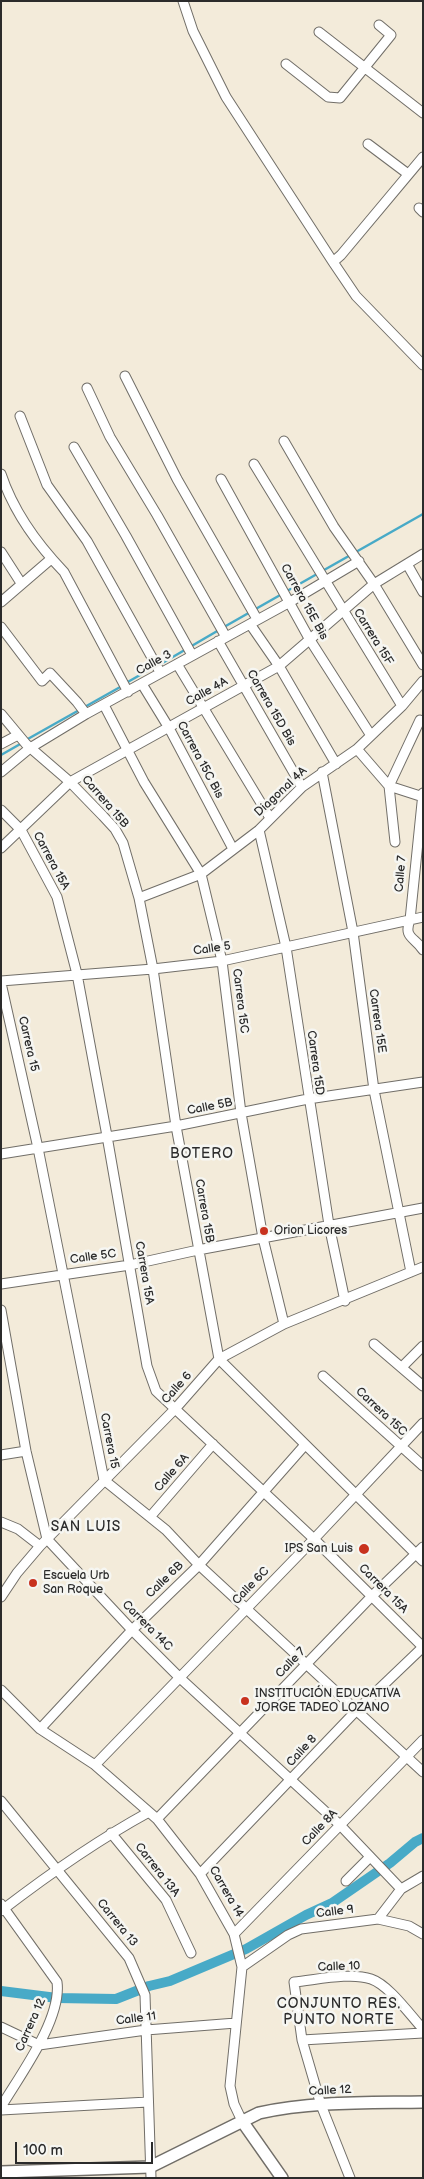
<!DOCTYPE html>
<meta charset="utf-8">
<style>
body{margin:0}
#map{position:relative;width:424px;height:2179px;overflow:hidden;background:#f3ebda;font-family:"Balsamiq Sans",sans-serif}
canvas{display:block}
.frame{position:absolute;inset:0;border:2px solid #2b2b2b;pointer-events:none}
.scale{position:absolute;left:15px;top:2142px;width:138px;height:22px;box-sizing:border-box;border:2px solid #2b2b2b;border-top:0;padding-left:6px;font-size:15px;line-height:18px;white-space:nowrap;color:#2b2b2b;-webkit-text-stroke:4px #f6f6f2;paint-order:stroke}
</style>
<div id="map">
<canvas width="424" height="2179"></canvas>
<div class="frame"></div>
<div class="scale">100 m</div>
</div>
<script>
const g = document.querySelector('canvas').getContext('2d');
g.lineJoin = 'round';
function strokePath(path, color, width, dash) { g.strokeStyle = color; g.lineWidth = width; g.lineCap = dash ? 'butt' : 'round'; g.setLineDash(dash || []); g.stroke(path); }
function drawText(font, color, halo, rows, align = 'center') {
  g.font = font + ' "Balsamiq Sans",sans-serif'; g.lineWidth = 5; g.setLineDash([]); g.textBaseline = 'middle'; g.strokeStyle = halo; g.fillStyle = color; for (const [text, x, y, turn = 0] of rows) {
    g.save(); g.translate(x, y); g.rotate((+turn || 0) * Math.PI / 180); g.textAlign = isNaN(turn) ? turn : align; if (halo) g.strokeText(text, 0, 0); g.fillText(text, 0, 0); g.restore();
  }
}
strokePath(new Path2D(`
 M287 591 423 514
 M224 627 282 594
 M159 665 219 630
 M126 683 154 667
 M26 740 122 686
 M1 755 22 743`), '#48aac7', 2.5);
strokePath(new Path2D(`
 M1 1991 57 1998 116 1999 149 1986 170 1981 246 1949 306 1915 332 1903 390 1863 415 1842 423 1838`), '#48aac7', 10);
const minor = new Path2D(`
 M183 1 193 31 226 97 333 262 356 296 423 365
 M319 32 423 113
 M286 64 328 97 340 98 391 35 379 25
 M368 144 408 174
 M419 208 423 212
 M333 262 341 255 423 157
 M125 376 177 479 257 619
 M87 388 110 437 157 515 226 637
 M20 416 47 485 87 541 160 672
 M284 441 334 527 374 584 423 665
 M74 447 126 536 192 655
 M254 464 402 706
 M1 474C13 510 38 545 64 572L128 692
 M221 479 310 640 370 734
 M1 552 21 583
 M407 564 423 592
 M1 602 51 559
 M250 624 279 666 336 764
 M1 627 42 681 50 673 77 702 86 714
 M218 641 302 787
 M177 664 270 818
 M142 684 169 728 233 849
 M104 705 144 782 201 874 222 961 241 1113 263 1238 284 1324
 M1 714 26 744 70 782 103 816 115 829 123 843 139 898 153 969 176 1126 219 1359 423 1561
 M1 744 18 735
 M357 749 389 786 423 797
 M1 772 30 748 86 714 290 602 359 561
 M322 772 353 932 374 1090 411 1272
 M423 793 410 920C403 938 415 937 423 950
 M1 810 21 830 57 897 77 974 107 1136 147 1366 156 1391 314 1539 423 1647
 M259 830 286 947 329 1225 345 1301
 M395 842 389 786 420 720
 M1 848 70 782 279 666 374 584 423 554
 M139 898 201 874 259 830 302 787 357 749 402 706 423 681
 M1 981 153 969 222 961 423 917
 M1 983 38 1148 104 1480 166 1530 199 1565 423 1772
 M1 1154 176 1126 308 1099 423 1082
 M1 1284 130 1265 198 1250 423 1208
 M1 1310 26 1451 47 1539 132 1630 180 1678 340 1825 401 1889
 M374 1344 423 1386
 M402 1367 423 1346
 M323 1376 423 1466
 M1 1455 26 1451
 M150 1517 213 1444
 M1 1522 18 1529 40 1546
 M1 1597 17 1573 40 1546 175 1409 219 1359 284 1324 423 1267
 M1 1690 40 1729 95 1765 157 1819 200 1874 234 1934 242 1967 230 2086 234 2104 242 2121
 M40 1729 132 1630 199 1565 304 1446
 M95 1765 314 1539 423 1423
 M1 1801 129 1958 145 1995 151 2178
 M157 1819 372 1596 423 1547
 M111 1833 166 1900 191 1953
 M200 1874 355 1712 423 1647
 M346 1881 370 1857
 M1 1904 57 1982C62 2019 20 2075 1 2107
 M1 1911C49 1874 96 1841 149 1812
 M378 1919 401 1889 423 1876
 M234 1934 423 1740
 M242 1967 288 1935 301 1929 378 1919 409 1926 423 1934
 M1 2027 39 2045 146 2030 236 2023
 M302 2040 423 2033
 M1 2110 148 2102
 M350 2178 321 2105 302 2040 294 1982C316 1980 351 1972 371 1979 389 1985 410 2015 423 2029`);
const tertiary = new Path2D(`
 M242 2121 282 2178
 M1 2172 150 2167 259 2113C312 2101 369 2103 423 2102`);
strokePath(minor, '#716e68', 11);
strokePath(tertiary, '#716e68', 14);
strokePath(minor, '#fff', 9);
strokePath(tertiary, '#fff', 11);
for (const [x, y, r, color] of [
 [264,1231,5,"#c8321e"],
 [364,1549,6,"#c8321e"],
 [33,1583,5,"#c8321e"],
 [245,1701,5,"#c8321e"]
]) { const dot = new Path2D(); dot.arc(x, y, r, 0, 2 * Math.PI); g.fillStyle = color; g.fill(dot); strokePath(dot, '#f6f6f2', 2); }
drawText('12px', '#2b2b2b', '#f6f6f2', [
 ["Carrera 15E Bis",304,602,61],
 ["Carrera 15F",373,637,58],
 ["Calle 3",154,663,-29],
 ["Calle 4A",207,692,-29],
 ["Carrera 15D Bis",271,708,60],
 ["Carrera 15C Bis",200,760,62],
 ["Diagonal 4A",281,792,-43],
 ["Carrera 15B",105,802,49],
 ["Carrera 15A",51,861,62],
 ["Calle 7",401,874,-85],
 ["Calle 5",212,949,-8],
 ["Carrera 15C",240,1001,83],
 ["Carrera 15E",377,1021,82],
 ["Carrera 15",28,1044,77],
 ["Carrera 15D",315,1063,82],
 ["Calle 5B",210,1107,-11],
 ["Carrera 15B",204,1211,80],
 ["Calle 5C",93,1257,-8],
 ["Carrera 15A",144,1273,80],
 ["Calle 6",177,1388,-48],
 ["Carrera 15C",381,1412,43],
 ["Carrera 15",109,1441,79],
 ["Calle 6A",172,1473,-49],
 ["Calle 6B",165,1580,-44],
 ["Calle 6C",251,1586,-46],
 ["Carrera 15A",383,1589,45],
 ["Carrera 14C",147,1626,45],
 ["Calle 7",291,1663,-46],
 ["Calle 8",302,1751,-47],
 ["Calle 8A",320,1828,-46],
 ["Carrera 13A",157,1870,52],
 ["Carrera 14",226,1892,60],
 ["Calle 9",335,1912,-7],
 ["Carrera 13",117,1923,51],
 ["Calle 10",339,1967,-2],
 ["Calle 11",136,2019,-7],
 ["Carrera 12",31,2025,-66],
 ["Calle 12",330,2091,-3]
]);
drawText('12px', '#2b2b2b', '#f6f6f2', [
 ["Orion Licores",274,1231],
 ["IPS San Luis",353,1549,"right"],
 ["Escuela Urb",43,1576],
 ["San Roque",43,1590],
 ["INSTITUCIÓN EDUCATIVA",255,1694],
 ["JORGE TADEO LOZANO",255,1708]
], 'left');
g.letterSpacing = '1px';
drawText('14px', '#2b2b2b', '#f6f6f2', [
 ["BOTERO",202,1154],
 ["SAN LUIS",86,1527],
 ["CONJUNTO RES.",339,2004],
 ["PUNTO NORTE",339,2020]
]);
g.letterSpacing = '0px';
</script>
